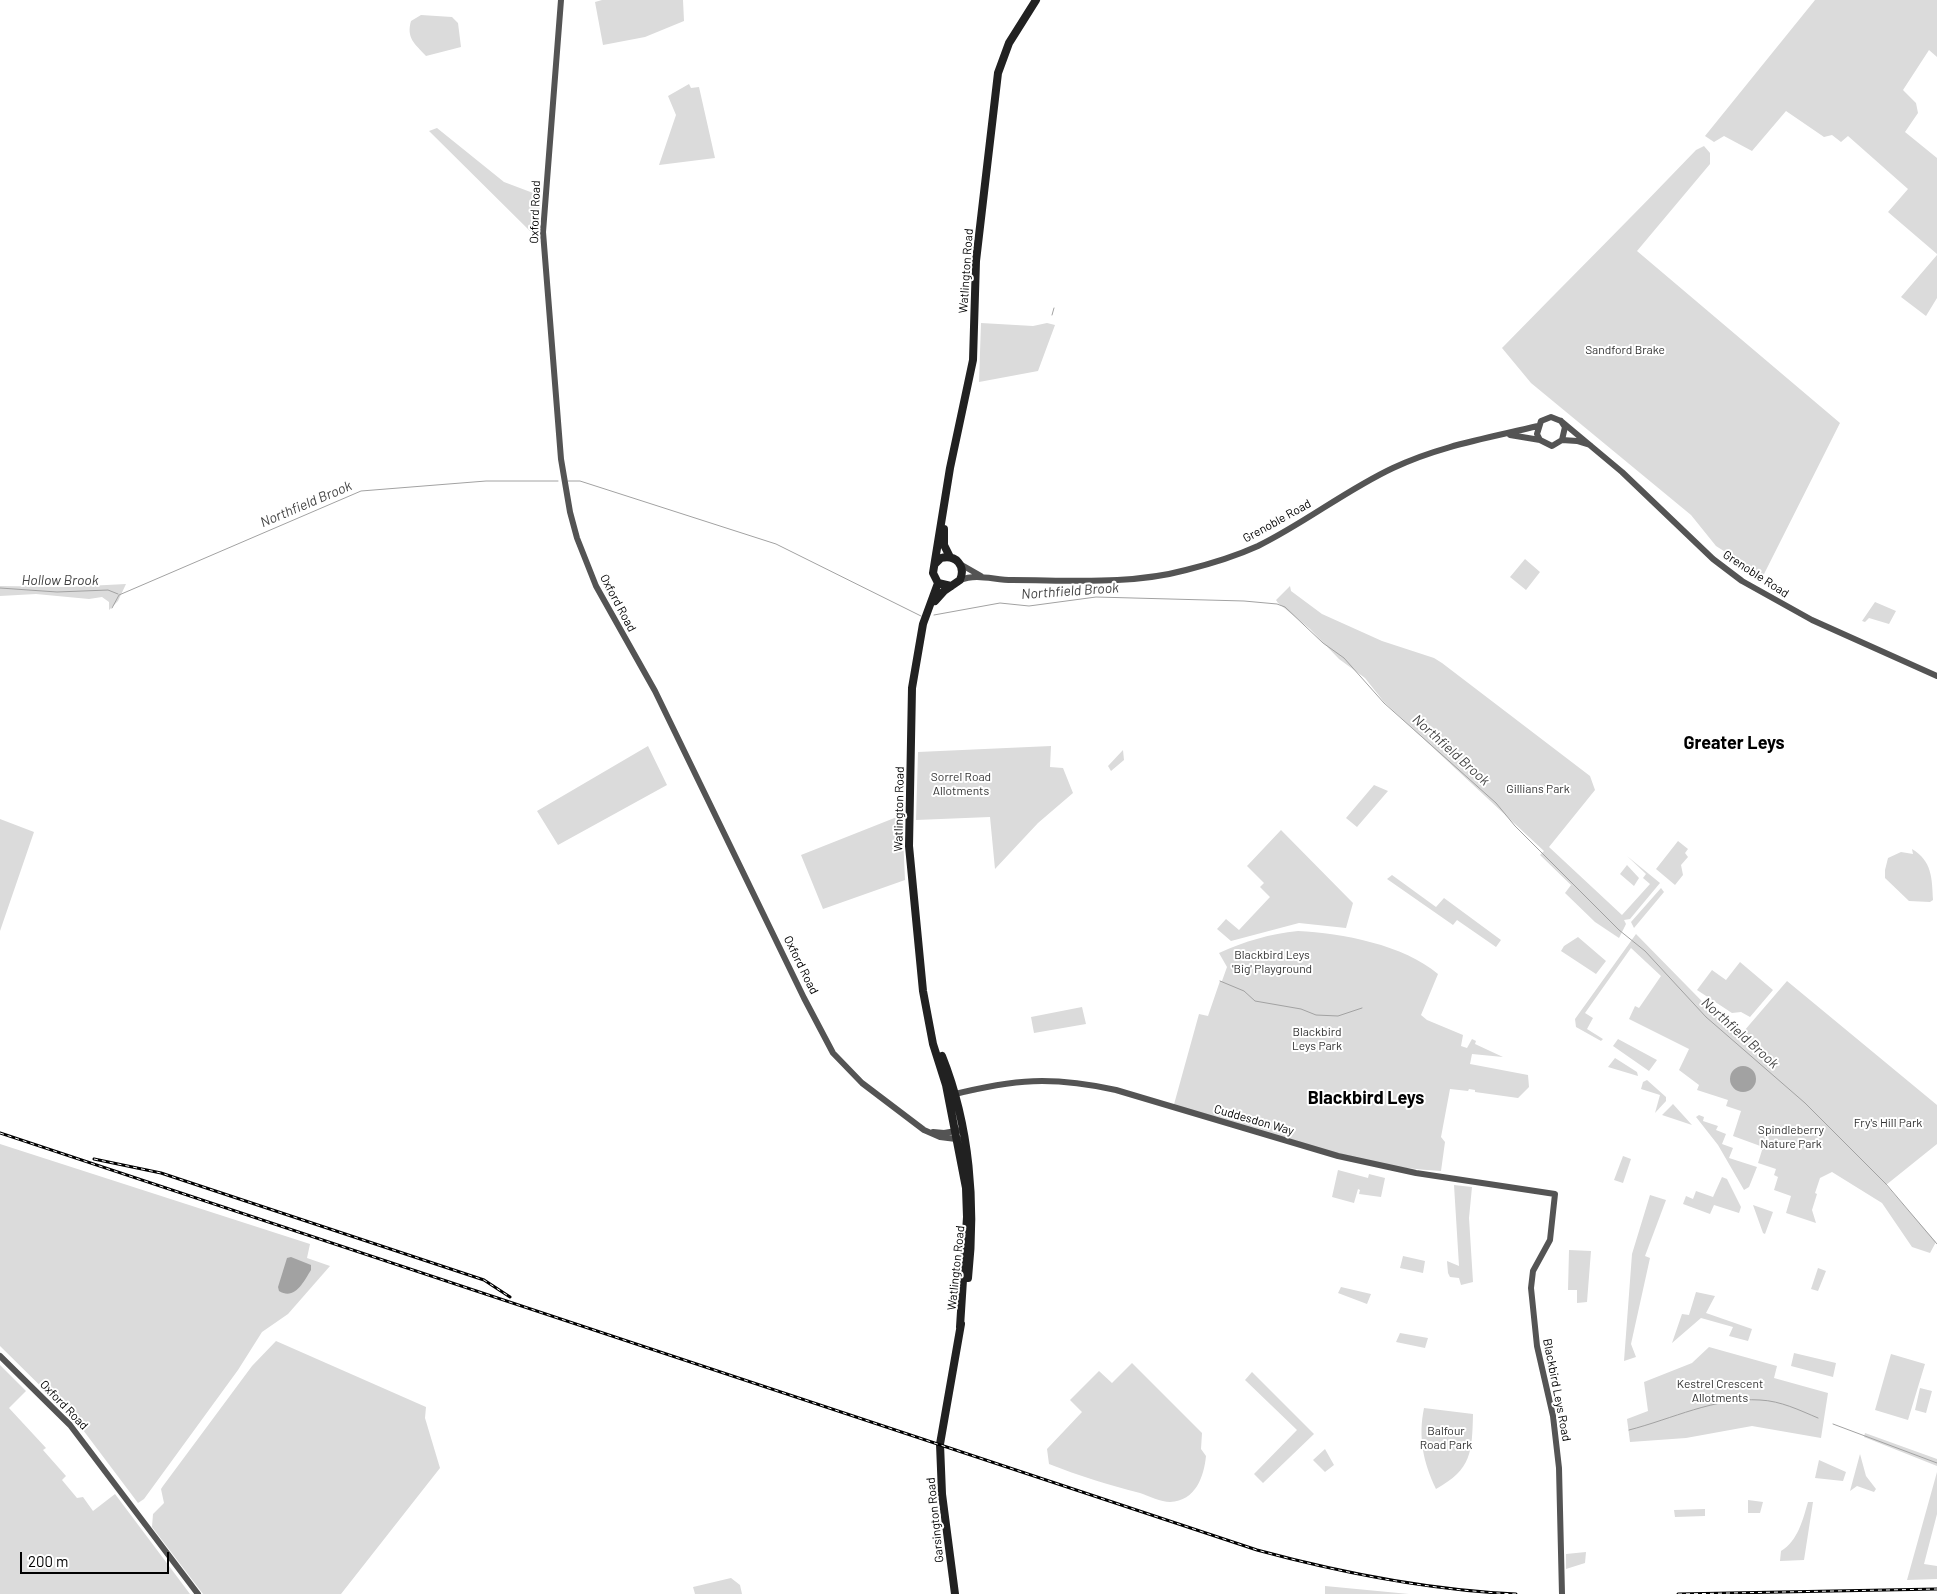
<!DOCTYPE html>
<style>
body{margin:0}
#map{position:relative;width:1937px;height:1594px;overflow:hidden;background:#fff;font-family:Barlow,sans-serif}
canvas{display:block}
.scale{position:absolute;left:20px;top:1552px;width:149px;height:22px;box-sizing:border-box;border:2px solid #000;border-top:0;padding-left:6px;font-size:15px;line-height:18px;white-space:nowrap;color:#000;-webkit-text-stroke:4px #fff;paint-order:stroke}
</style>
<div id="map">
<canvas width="1937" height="1594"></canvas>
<div class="scale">200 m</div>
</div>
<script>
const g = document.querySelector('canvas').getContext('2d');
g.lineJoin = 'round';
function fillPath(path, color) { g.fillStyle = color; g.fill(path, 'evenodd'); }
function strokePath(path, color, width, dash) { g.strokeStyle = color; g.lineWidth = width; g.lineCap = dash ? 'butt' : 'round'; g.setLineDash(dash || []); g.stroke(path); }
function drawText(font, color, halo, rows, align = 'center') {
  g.font = font + ' Barlow,sans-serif'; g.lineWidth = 4; g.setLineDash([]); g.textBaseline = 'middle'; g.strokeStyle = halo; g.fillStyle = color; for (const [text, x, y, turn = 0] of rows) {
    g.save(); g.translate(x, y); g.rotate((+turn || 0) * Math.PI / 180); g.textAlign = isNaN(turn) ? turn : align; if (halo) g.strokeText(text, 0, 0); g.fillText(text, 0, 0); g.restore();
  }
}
fillPath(new Path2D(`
 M602 0H683L684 21 645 37 603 45 595 2Z
 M1815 0H1937V57L1929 50 1903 90 1916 103 1918 113 1905 132 1937 158V254L1888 212 1908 189 1848 136 1841 142 1832 135 1824 137 1786 111 1752 151 1724 136 1714 142 1705 136Z
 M421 15 452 17 458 23 461 47 426 56C415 44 406 38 411 21Z
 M689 84 691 88 699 87 715 158 659 165 676 115 668 96Z
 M437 128 504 182 541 196 537 238 429 131Z
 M1704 146 1710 153V164L1637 251 1840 423 1763 576 1716 546 1691 515 1531 383 1502 348C1566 282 1632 217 1696 150Z
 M1937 255V298L1926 316 1901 297Z
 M981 323 1033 326 1047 323 1055 325 1038 371 979 382Z
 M1525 559 1540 572 1526 590 1510 577Z
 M126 584 118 601 109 610V602L102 597 89 599 36 594 0 596V586L68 587Z
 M1290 586 1291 591 1322 614 1382 641 1434 658 1442 663 1590 776 1595 790 1549 847 1622 915 1650 884 1643 878 1646 874 1627 856 1660 883 1630 919 1624 920 1626 924 1619 938 1595 922 1565 893 1571 885 1540 855 1544 851 1384 702 1365 678 1339 659 1310 629 1278 603 1276 600Z
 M1875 602 1896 611 1889 624 1869 618 1865 622 1862 621Z
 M648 746 667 785 558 845 537 811Z
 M1051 746 1050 767 1063 768 1073 793 1038 823 995 869 990 817 916 820 918 752Z
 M1123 750 1124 760 1111 771 1108 766Z
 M1374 785 1388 791 1357 827 1346 818Z
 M902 815 905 880 823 909 801 855Z
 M0 819 34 832 0 931Z
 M1281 830 1353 903 1346 928 1299 923 1231 941 1217 929 1226 919 1239 930 1270 897 1260 887 1264 883 1247 866Z
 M1678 841 1688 849 1685 853 1688 857 1681 865 1683 875 1675 885 1656 869Z
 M1912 849C1932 861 1932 878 1933 900L1930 902 1909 901 1885 878V870L1888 858 1901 852 1913 854Z
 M1627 865 1639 878 1634 886 1620 874Z
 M1392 875 1436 907 1444 898 1501 940 1496 947 1457 920 1453 925 1387 879Z
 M1661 888 1664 892 1634 928 1631 922Z
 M1298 931C1342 933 1404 945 1438 974L1421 1015 1427 1020 1463 1035 1461 1046 1467 1048 1472 1039 1476 1041 1475 1044 1503 1057 1472 1054 1470 1064 1528 1075 1529 1087 1518 1098 1475 1092V1090L1469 1089 1468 1091 1450 1089 1441 1137 1445 1142 1441 1171C1349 1166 1261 1133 1173 1108L1199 1014 1208 1016 1220 981H1222L1227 967 1219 953C1245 941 1270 934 1298 931Z
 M1636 934 1738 1038 1787 981 1937 1105V1144L1886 1185 1936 1242 1930 1253 1912 1247 1882 1203 1832 1172 1820 1178 1815 1193 1817 1194 1812 1210 1816 1223 1786 1213 1791 1196 1774 1190 1778 1177 1774 1175 1776 1169 1758 1163 1763 1147 1733 1136 1741 1111 1726 1106 1728 1100 1697 1090 1699 1085 1679 1070 1689 1049 1629 1019 1635 1006 1639 1008 1661 976 1631 948 1585 1013 1593 1018 1587 1029 1603 1039 1601 1041 1576 1027 1575 1019Z
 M1578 937 1606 961 1596 974 1561 951 1564 946Z
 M1740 962 1773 990 1750 1017 1741 1012 1732 1013 1697 990 1712 970 1726 980Z
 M1082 1007 1086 1024 1034 1033 1031 1017Z
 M1618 1039 1657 1060 1649 1071 1613 1046Z
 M1615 1058 1637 1072 1638 1076 1608 1067Z
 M1647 1080 1666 1097V1101L1655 1113 1660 1095 1641 1089 1643 1082Z
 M1673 1104 1692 1125 1662 1115Z
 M1699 1115 1704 1117 1703 1121 1718 1126 1716 1130 1726 1134 1722 1144 1733 1148 1729 1158 1757 1167 1749 1187 1744 1190 1718 1145 1696 1117Z
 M0 1144 310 1244 307 1258 330 1266 288 1314 262 1332 238 1370 144 1499 138 1503 77 1422 0 1346Z
 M1623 1156 1631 1159 1623 1183 1614 1180Z
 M1338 1170 1368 1178 1369 1174 1385 1178 1381 1197 1359 1194 1360 1190 1358 1189 1354 1203 1332 1197Z
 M1722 1177 1727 1179 1741 1207 1739 1213 1714 1205 1710 1214 1683 1204 1686 1196 1693 1199 1696 1191 1713 1197Z
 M1454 1185 1472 1187 1469 1218 1473 1282 1461 1285 1459 1278 1450 1277 1448 1273 1447 1261 1459 1266Z
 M1650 1195 1666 1200 1645 1256 1650 1258 1631 1344 1636 1357 1624 1361 1632 1254Z
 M1753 1205 1773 1212 1765 1234 1763 1233Z
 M1569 1250 1591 1251 1587 1302 1577 1303V1290H1568Z
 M1403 1256 1425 1261 1423 1273 1400 1268Z
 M1818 1268 1826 1271 1818 1291 1811 1289Z
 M1341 1287 1371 1294 1367 1304 1338 1293Z
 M1696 1292 1715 1296 1706 1313 1752 1329 1748 1341 1729 1336 1733 1327 1701 1318 1672 1343 1682 1314 1689 1315Z
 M1400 1333 1428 1338 1425 1348 1396 1342Z
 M276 1341 426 1407 425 1418 440 1468 341 1594H203L152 1527 153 1514 164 1503 161 1489 163 1486 252 1366Z
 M1709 1347 1777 1366 1774 1378 1828 1393 1821 1438 1752 1426 1686 1438 1630 1442 1627 1419 1648 1411 1644 1382 1692 1363Z
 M1794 1353 1836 1363 1833 1377 1791 1366Z
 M1891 1354 1925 1364 1908 1420 1875 1410Z
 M1132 1363 1202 1433 1201 1449 1206 1456C1204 1476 1196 1501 1170 1502 1161 1502 1149 1496 1140 1493 1109 1485 1079 1476 1049 1464L1047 1449 1082 1412 1070 1400 1099 1371 1112 1383Z
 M0 1365 26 1391 9 1408 46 1448 43 1450 66 1476 62 1480 77 1498 83 1497 93 1511 115 1494 190 1594H0Z
 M1252 1372 1314 1434 1263 1483 1254 1474 1297 1430 1245 1380Z
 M1920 1388 1932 1391 1926 1413 1915 1410Z
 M1424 1408 1473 1414C1472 1452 1472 1469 1436 1489 1423 1462 1418 1437 1424 1408Z
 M1865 1433 1937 1459V1466L1864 1437Z
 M1325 1449 1334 1465 1325 1472 1313 1460Z
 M1860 1454 1866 1476 1876 1489 1874 1492 1857 1486 1850 1491Z
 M1819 1460 1846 1472 1843 1481 1815 1478Z
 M1937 1472V1514L1924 1564 1937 1566V1579L1907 1580Z
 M1748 1500 1763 1502 1760 1513H1748Z
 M1808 1502H1813L1804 1560 1780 1561 1781 1551C1798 1541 1803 1519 1808 1502Z
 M1705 1509V1516L1675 1517 1674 1510Z
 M1586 1552 1585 1563 1566 1569V1554Z
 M731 1578 740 1585 742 1594H695L693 1587Z
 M1325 1586 1409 1594H1325Z`), '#dbdbdb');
fillPath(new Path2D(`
 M1730 1079a13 13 0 1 1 26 0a13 13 0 1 1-26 0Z
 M291 1257 311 1265V1270C304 1281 295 1301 279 1291L278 1287 287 1258Z`), '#a2a2a2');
strokePath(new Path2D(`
 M1052 315 1054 308
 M568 481H580L776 544 921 616
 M0 588 57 592 108 590 118 594
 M112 608 119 595 361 491 486 481H558
 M934 615 1000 603 1029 606 1096 597 1244 601 1277 604 1285 607 1323 643 1344 658 1384 703 1496 803 1515 826 1619 930 1645 951 1706 1017 1805 1103 1886 1184 1937 1244
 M1220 981 1244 991 1255 1001 1301 1009 1316 1015 1338 1016 1362 1008
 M1833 1424 1937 1463
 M1629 1430C1672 1419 1715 1397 1760 1400 1781 1401 1799 1410 1818 1418`), '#a2a2a2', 1);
strokePath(new Path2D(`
 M561 0 543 232 561 459 570 512 577 538 596 586 655 691 804 998 833 1053 862 1083 924 1130 940 1137 964 1140
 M1561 421 1565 427 1562 440 1552 446 1540 440 1537 434 1541 421 1551 417 1561 421 1622 472 1713 559 1742 581 1812 620 1937 676
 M1510 435 1540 440
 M1562 440 1577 441 1590 445
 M960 564 981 576
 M960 580C977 573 994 580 1012 580 1069 580 1131 585 1186 570 1210 564 1236 556 1258 546 1305 523 1346 490 1393 468 1439 446 1488 438 1538 426
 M951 1095C1015 1079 1051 1076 1116 1090L1338 1156 1416 1173 1555 1194 1550 1240 1533 1271 1531 1288 1537 1346 1553 1416 1559 1468 1562 1594
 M933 1132 944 1133 962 1130
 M0 1356 70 1425 198 1594`), '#545454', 6);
strokePath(new Path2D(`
 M944 529V545L950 557
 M935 564 941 558C956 554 966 566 960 580L944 591 935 601
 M938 583 923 624 912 688 909 846 923 991 933 1044 946 1085 966 1188 967 1217 960 1327
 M951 586 938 583 933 573 950 468 973 360 976 261 998 73 1009 43 1036 0
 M942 1056C970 1126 976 1205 968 1278
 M955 1594 942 1494 940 1444 961 1324`), '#212121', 8);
const rail = new Path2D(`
 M0 1133 1257 1550C1342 1573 1428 1590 1516 1594
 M94 1159 161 1173 484 1280 510 1297
 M1678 1594 1937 1589`);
strokePath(rail, '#000', 3);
strokePath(rail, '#fff', 1, [4]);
drawText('12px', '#000', '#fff', [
 ["Oxford Road",535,212,-88],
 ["Watlington Road",966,271,-86],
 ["Grenoble Road",1277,521,-29],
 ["Grenoble Road",1756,574,33],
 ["Oxford Road",618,603,62],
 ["Watlington Road",899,809,-89],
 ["Oxford Road",801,965,64],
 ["Cuddesdon Way",1254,1120,16],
 ["Watlington Road",956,1268,-84],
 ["Blackbird Leys Road",1557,1390,79],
 ["Oxford Road",64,1405,46],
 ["Garsington Road",935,1520,-96]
]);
drawText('12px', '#323232', '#fff', [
 ["Sandford Brake",1625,350],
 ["Sorrel Road",961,777],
 ["Allotments",961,791],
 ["Gillians Park",1538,789],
 ["Blackbird Leys",1272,955],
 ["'Big' Playground",1272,969],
 ["Blackbird",1317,1032],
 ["Leys Park",1317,1046],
 ["Fry's Hill Park",1888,1123],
 ["Spindleberry",1791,1130],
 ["Nature Park",1791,1144],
 ["Kestrel Crescent",1720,1384],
 ["Allotments",1720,1398],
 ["Balfour",1446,1431],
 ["Road Park",1446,1445]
]);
drawText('italic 14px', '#434343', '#fff', [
 ["Northfield Brook",306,504,-23],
 ["Hollow Brook",60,580],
 ["Northfield Brook",1070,591,-4],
 ["Northfield Brook",1451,750,42],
 ["Northfield Brook",1740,1033,42]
]);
drawText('bold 18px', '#000', '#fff', [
 ["Greater Leys",1734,743],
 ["Blackbird Leys",1366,1098]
]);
</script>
